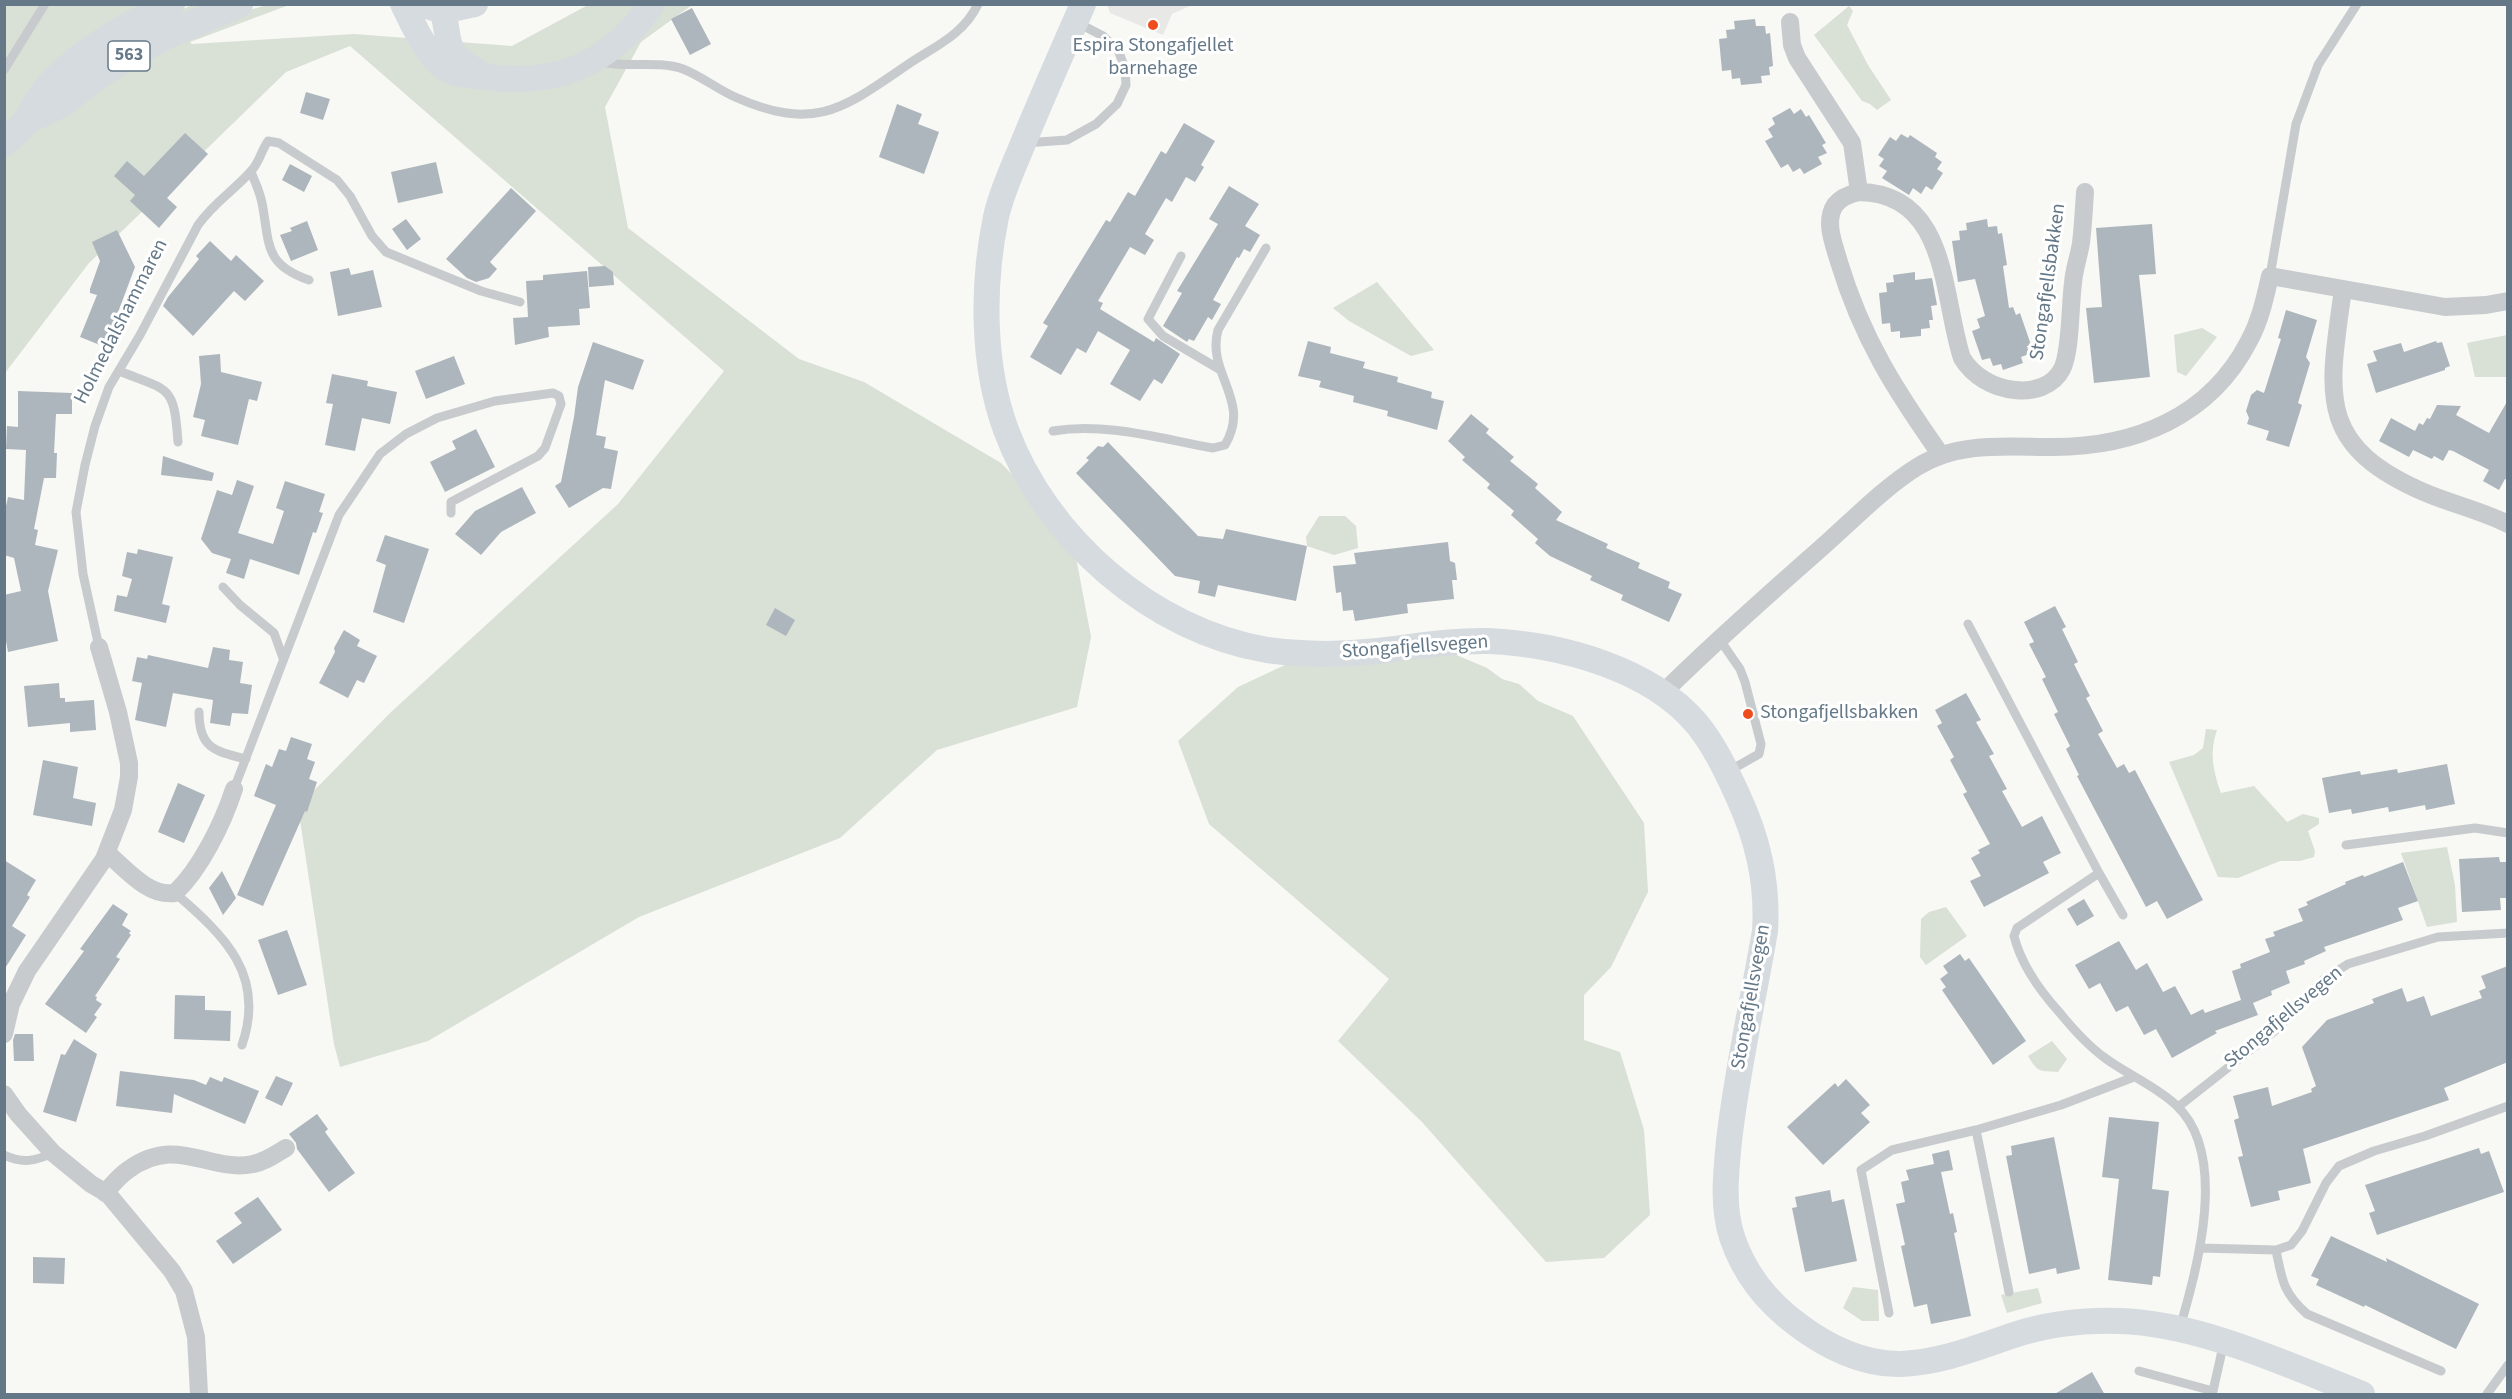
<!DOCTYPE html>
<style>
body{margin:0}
#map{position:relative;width:2512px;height:1399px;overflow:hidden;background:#f8f8f4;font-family:"Source Sans 3",sans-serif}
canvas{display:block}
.frame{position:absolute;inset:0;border:6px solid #647887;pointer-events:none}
</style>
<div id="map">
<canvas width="2512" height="1399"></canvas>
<div class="frame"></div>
</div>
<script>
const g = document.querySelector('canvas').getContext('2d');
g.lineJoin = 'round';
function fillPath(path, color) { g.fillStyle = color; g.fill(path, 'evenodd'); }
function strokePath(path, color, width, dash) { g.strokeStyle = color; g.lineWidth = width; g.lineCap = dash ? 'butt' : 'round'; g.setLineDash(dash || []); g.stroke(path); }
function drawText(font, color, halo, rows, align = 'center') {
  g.font = font + ' "Source Sans 3",sans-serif'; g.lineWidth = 6; g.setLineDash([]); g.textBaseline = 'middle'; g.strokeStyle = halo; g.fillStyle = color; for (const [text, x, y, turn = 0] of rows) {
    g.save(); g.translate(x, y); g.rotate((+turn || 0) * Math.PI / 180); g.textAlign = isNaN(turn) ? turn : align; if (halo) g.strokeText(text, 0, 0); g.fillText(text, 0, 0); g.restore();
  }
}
fillPath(new Path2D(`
 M1107 5V4L1192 5 1172 14 1163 35 1110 13Z`), '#e8e9e7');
fillPath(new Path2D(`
 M5 5H136L158 20 192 5H210L246 11 267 5H289L190 42 192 44 354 34 512 46 588 5H692L641 42 605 107 628 228 799 359 864 382 1001 463 1072 536 1091 637 1077 707 937 750 840 838 639 917 428 1041 340 1067 334 1044 298 807 390 713 618 504 724 371 350 46 286 72 89 263 5 373Z
 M1849 6 1853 11 1847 25 1868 65 1891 100 1877 110 1870 104 1862 101 1814 35Z
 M1377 282 1434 350 1411 356 1349 321 1333 308Z
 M2202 328 2217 337 2186 376 2177 372 2174 335Z
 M2507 335V377H2475L2467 343Z
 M1319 516H1345L1356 526 1358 548 1334 555 1307 546 1306 537Z
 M1317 650 1454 654 1487 668 1502 679 1519 684 1538 701 1573 716 1644 823 1648 892 1611 967 1584 995V1040L1620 1052 1644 1130 1650 1215 1604 1258 1546 1262 1422 1122 1338 1041 1389 979 1209 824 1178 741 1238 687Z
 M2206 729 2217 730C2209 751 2213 772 2221 793L2254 786 2287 822 2303 814 2319 818V824L2308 831 2315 851 2314 857 2300 861H2280L2238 878 2218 877 2169 762 2194 755 2203 748Z
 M2447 847 2455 885 2457 922 2427 927 2401 853Z
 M1946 907 1967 936 1926 965 1920 957 1921 919 1929 912Z
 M2052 1041 2067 1059 2058 1072C2040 1071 2038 1073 2028 1056Z
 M1853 1287 1878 1290 1879 1321H1862L1843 1308Z
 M2038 1288 2042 1303 2007 1313 2001 1295Z`), '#d9e0d5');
fillPath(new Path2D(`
 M692 8 711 44 690 55 671 19Z
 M1755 19 1756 26H1765L1766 34 1770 33 1773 66 1769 67 1770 75 1761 76 1762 83 1741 85 1740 78 1732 79 1731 70 1722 71 1719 39 1727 38 1726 30 1735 29 1734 21Z
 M306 92 330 99 323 120 300 113Z
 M897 104 922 114 918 124 939 132 924 174 879 157Z
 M1790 108 1794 114 1801 109 1806 117 1809 115 1826 143 1822 145 1827 153 1818 157 1822 164 1804 174 1800 168 1793 172 1788 164 1781 168 1765 141 1773 137 1768 129 1775 124 1772 118Z
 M1184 123 1215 141 1201 165 1204 167 1195 182 1186 177 1172 202 1166 198 1145 234 1154 240 1145 255 1130 247 1098 301 1103 303 1100 309 1154 342 1156 338 1180 354 1162 384 1154 379 1140 401 1110 384 1130 350 1098 331 1086 353 1077 348 1061 375 1030 357 1048 326 1043 323 1106 220 1110 222 1128 192 1135 196 1161 151 1166 154Z
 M185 133 208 154 167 198 177 207 159 228 130 201 135 195 114 176 127 161 144 176Z
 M1901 134 1908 138 1910 135 1937 153 1935 157 1942 162 1937 169 1943 173 1932 190 1926 186 1921 194 1913 188 1909 195 1882 178 1887 171 1879 166 1884 159 1878 155 1890 137 1896 141Z
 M436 162 443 193 398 203 391 172Z
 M290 164 312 176 304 192 282 180Z
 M1229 186 1259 204 1245 226 1260 235 1250 252 1244 249 1239 258 1237 257 1213 300 1221 304 1212 320 1208 317 1194 341 1189 339 1187 342 1163 326 1182 293 1177 291 1218 224 1209 219Z
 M511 188 536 211 490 262 497 269 489 278 476 282 467 278 446 259Z
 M406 219 421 239 407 250 392 229Z
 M1987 219 1988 227 1997 226 1998 234 2002 233 2007 265 2003 266 2009 308 2013 307 2016 315 2020 313 2031 345 2027 346 2029 354 2021 357 2023 363 2003 370 2001 364 1993 366 1990 358 1982 360 1972 331 1980 328 1977 319 1985 316 1975 279 1958 282 1952 241 1960 240 1959 231 1967 230 1966 223Z
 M307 221 318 250 291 261 280 235 292 231 290 228Z
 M2152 224 2156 274 2139 275 2150 377 2094 383 2086 308 2102 307 2096 228Z
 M117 230 135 267 105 347 80 337 97 295 90 293V289L100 261 92 242Z
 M210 241 231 261 236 255 264 281 245 301 234 291 193 336 163 306 168 297 199 259 196 256Z
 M605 266 613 272 614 285 589 287 588 267Z
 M349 268 351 275 373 270 382 307 338 316 330 272Z
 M587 271 590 308 579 309 580 325 548 327 549 337 515 345 513 318 528 317 526 281 543 280V275Z
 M1915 272V280L1932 278 1937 305 1931 306 1933 320H1929L1930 328 1921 329V336L1900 338V331L1891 332 1890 323 1882 324 1879 293 1887 292 1886 283 1894 282 1893 275Z
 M2286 310 2317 320 2306 357 2310 363 2298 403 2302 405 2289 447 2266 440 2269 431 2247 424 2249 418 2246 411 2251 395 2257 390 2264 393 2281 339 2278 338Z
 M1308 341 1331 347 1330 353 1365 362 1363 368 1398 377 1397 382 1432 392 1431 398 1444 401 1437 430 1387 416 1388 411 1353 402 1354 396 1319 387 1321 381 1298 376Z
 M2436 341 2437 343 2442 342 2450 366 2445 368V370L2376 393 2367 364 2377 361 2373 351 2401 343 2404 352Z
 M593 342 644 360 633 390 605 380 596 435 606 437 604 448 618 451 611 489 603 488 569 508 555 486 561 482 574 417 578 387Z
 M220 354 221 372 262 382 257 401 249 399 238 445 201 436 205 420 193 417 201 384 199 356Z
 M454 356 465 384 426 399 415 371Z
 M332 374 368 381 367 386 397 392 390 424 362 418 355 451 325 445 333 404 326 403Z
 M18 391 72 393V414H56L54 453H57L56 478H44L34 529 38 530 35 545 58 550 48 591 58 641 8 652 6 641 4 642V595L21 591 14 558 4 555V515L8 497 24 500 26 450 6 449 7 426 18 427Z
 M2508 400V480L2505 479 2499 490 2483 481 2489 470 2453 451 2449 450 2443 461 2434 456 2432 459 2413 450 2409 457 2379 441 2391 418 2415 431 2419 423 2423 425 2427 418 2430 419 2437 405 2461 406 2456 415 2489 433Z
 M1471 414 1489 429 1486 433 1514 457 1510 461 1538 484 1535 488 1562 512 1556 520 1608 544 1606 548 1640 563 1638 568 1670 582 1668 588 1682 594 1669 622 1621 600 1623 595 1590 580 1592 576 1550 556 1535 543 1538 539 1511 515 1514 511 1487 488 1490 484 1462 460 1465 457 1448 441Z
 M476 429 495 467 445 492 430 462 456 449 452 441Z
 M1108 442 1198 536 1223 539 1226 529 1307 546 1296 601 1218 585 1215 597 1198 593 1200 581 1175 576 1076 473 1089 460 1086 458 1098 446 1103 447Z
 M163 456 214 473 212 481 161 475Z
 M237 480 254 486 238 533 273 544 284 511 276 508 285 481 325 494 319 512 323 513 316 533 313 532 299 575 250 559 244 579 226 573 231 559 212 553 201 539 217 490 232 495Z
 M522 487 536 513 501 532 481 555 455 534 475 511Z
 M385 535 429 549 404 623 373 612 386 565 376 561Z
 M1448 542 1450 561 1455 563 1457 580H1452L1454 599 1407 604 1408 613 1355 621 1353 610 1343 611 1341 592 1336 593 1333 566 1356 564 1354 553Z
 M138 549 173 557 162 604 170 606 166 623 114 611 117 595 127 597 132 579 122 576 127 552 137 554Z
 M2055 606 2066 627 2062 629 2078 662 2074 664 2090 696 2086 698 2103 731 2098 734 2117 768 2124 764 2129 773 2135 770 2203 900 2167 919 2157 901 2146 907 2077 776 2079 775 2066 749 2070 746 2054 714 2058 712 2042 679 2046 677 2029 644 2034 642 2024 622Z
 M775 608 795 620 786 636 766 625Z
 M344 630 360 640 357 646 377 656 364 683 357 680 348 698 319 683 335 652 334 648Z
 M213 647 230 650 229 660 243 662 240 683 252 685 248 714 232 713 230 726 210 723 213 700 173 693 166 727 135 720 142 683 132 681 137 657 147 659 148 655 208 668Z
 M59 683 60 698H65V702L94 700 96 730 70 732V723L28 727 24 686Z
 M1966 693 1981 720 1976 722 1994 754 1989 756 2007 789 2002 791 2022 827 2042 816 2061 853 2043 862 2049 873 1984 907 1970 881 1981 876 1971 858 1980 853 1978 850 1990 844 1963 794 1967 792 1950 760 1954 757 1937 726 1942 723 1935 710Z
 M291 737 312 744 307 759 315 762 309 779 317 782 307 812 305 811 263 906 237 895 276 805 254 796 266 764 272 767 279 749 286 751Z
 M43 760 78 767 73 798 96 803 92 826 33 815Z
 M2447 764 2455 804 2426 810 2425 805 2389 812 2388 807 2352 814 2351 809 2329 813 2322 778 2360 771 2361 775 2397 769 2398 773Z
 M178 783 205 795 184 843 158 832Z
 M2499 857 2500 862H2508V898H2500L2501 910 2462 912 2459 859Z
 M4 860 36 880 27 895 30 897 12 926 26 935 4 970Z
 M2403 862 2418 901 2398 908 2403 920 2324 947 2326 951 2304 961 2305 964 2286 971 2290 983 2271 991 2272 995 2253 1003 2258 1015 2215 1031 2217 1033 2172 1058 2156 1029 2144 1035 2128 1006 2116 1012 2100 983 2089 989 2075 965 2119 941 2136 970 2147 963 2163 992 2175 986 2191 1015 2203 1009 2205 1013 2241 1000 2232 971 2241 968 2240 964 2270 952 2265 939 2275 936 2273 932 2303 921 2298 909 2308 905 2306 902 2346 884 2345 882 2363 875 2364 877Z
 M222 871 236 898 223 915 209 888Z
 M2084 899 2094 916 2077 926 2067 909Z
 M113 904 128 914 122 925 131 931 129 933 131 935 116 957 120 959 95 996 97 997 96 1000 102 1004 94 1015 97 1017 86 1033 45 1004 84 951 80 949Z
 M287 930 307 985 278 995 258 940Z
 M1960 954 1965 961 1969 958 2026 1041 1993 1065 1942 990 1946 987 1940 979 1948 973 1943 966Z
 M2508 966V1062L2444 1088 2449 1100 2303 1149 2311 1183 2278 1191 2280 1200 2251 1207 2238 1157 2243 1156 2234 1120 2239 1118 2233 1096 2268 1087 2272 1106 2312 1092 2311 1089 2316 1086 2302 1047 2327 1020 2374 1003 2372 999 2402 988 2407 1002 2424 996 2431 1016 2482 998 2479 991 2486 988 2481 976Z
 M175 995 205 996V1010L231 1011 230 1041 174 1039Z
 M15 1034H33L34 1061H14L13 1040Z
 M74 1039 97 1054 76 1122 43 1112 61 1054 65 1055Z
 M120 1071 194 1080 206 1085 210 1077 222 1082 224 1077 259 1091 245 1124 174 1094 172 1113 116 1106Z
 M276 1076 293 1083 282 1106 265 1098Z
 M1846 1079 1870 1105 1861 1113 1870 1122 1823 1165 1787 1127 1835 1083 1838 1087Z
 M317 1114 328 1129 325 1132 355 1173 329 1192 297 1149 296 1143 289 1134Z
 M2109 1117 2159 1122 2152 1189 2169 1191 2160 1277 2153 1276 2152 1285 2108 1280 2119 1179 2102 1177Z
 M2054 1137 2080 1269 2057 1274 2056 1268 2029 1274 2006 1156 2012 1155 2011 1146Z
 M2479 1148 2481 1154 2489 1151 2504 1192 2377 1235 2369 1213 2375 1211 2365 1185Z
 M1949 1150 1953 1170 1941 1172 1950 1214 1953 1213 1957 1232 1954 1233 1971 1316 1931 1324 1927 1304 1914 1307 1901 1246 1905 1245 1896 1204 1905 1202 1901 1182 1909 1180 1906 1170 1934 1164 1932 1154Z
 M1830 1190 1832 1202 1844 1199 1857 1261 1805 1272 1792 1208 1797 1207 1795 1197Z
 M258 1197 282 1230 233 1264 216 1241 242 1223 234 1213Z
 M2331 1236 2387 1262 2386 1258 2479 1304 2456 1349 2365 1305 2364 1307 2316 1285 2319 1279 2311 1276Z
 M33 1257 65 1258 64 1284 33 1283Z
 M2092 1372 2105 1395H2053Z`), '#adb6bc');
strokePath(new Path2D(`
 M601 62C628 68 657 60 683 69 701 76 717 89 735 97 816 133 844 108 910 63 936 46 964 34 978 4
 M4 70 45 4
 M1025 143 1067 140 1096 124 1117 104 1126 85 1125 68 1118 50 1103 36 1078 23
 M251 172C255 182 260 192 262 203 270 243 263 264 309 280
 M1181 256 1148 319 1163 336 1219 369
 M2270 276 2296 124 2318 65 2357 4
 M119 371C170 391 174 385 178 442
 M1053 431C1106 422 1161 439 1213 448L1225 445C1252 400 1206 374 1218 330L1266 248
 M223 587 240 605 274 633 283 658
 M1968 624 2099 873 2017 928 2014 936C2021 964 2040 991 2060 1013 2073 1029 2087 1045 2105 1058 2128 1075 2156 1086 2177 1106 2229 1156 2197 1268 2180 1328
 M1720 640 1740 669 1745 682 1761 744 1759 754 1729 771
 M99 647 83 574 76 512 85 465 95 426 109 387 140 335 198 225C214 202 235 190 252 170 260 161 261 151 268 141L279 143 337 180 350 196 372 236 386 252 481 291 520 302
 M199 712C199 748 214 751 246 759
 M234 789 339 515 380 454 406 434 437 418 495 401 553 393 559 396 561 404 545 448 538 456 451 502V513
 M2346 845 2475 828 2508 833
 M2099 873 2123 915
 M175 893C225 936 266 975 242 1045
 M2178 1107 2277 1029 2323 980 2348 964 2438 937 2508 933
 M1976 1130 2009 1292
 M4 1155C23 1164 35 1161 53 1153
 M2200 1248 2276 1250 2291 1245 2302 1231 2326 1183 2339 1166 2374 1151 2425 1136 2508 1106
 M2276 1250C2282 1280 2283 1293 2307 1314L2441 1371
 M1889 1313 1861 1170 1892 1150 1976 1130 2061 1105 2134 1077
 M2139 1371 2213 1391 2224 1342
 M2487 1394 2508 1365`), '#c7cbce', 9);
strokePath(new Path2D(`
 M1790 22 1792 45 1797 58 1852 143 1859 192C1850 194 1841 197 1835 205 1824 222 1834 244 1839 262 1862 338 1895 390 1941 455
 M1859 192C1949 193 1942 298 1962 358 1973 376 1993 388 2015 390 2032 392 2053 387 2062 369 2071 352 2070 304 2073 283 2074 269 2079 256 2081 243 2083 226 2084 209 2085 192
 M2343 289C2329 393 2314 445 2426 493 2452 504 2482 511 2508 524
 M1663 693C1713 643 1767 596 1820 549 1851 522 1882 489 1917 467 1958 441 2007 447 2053 447 2135 447 2210 417 2249 341 2260 321 2265 298 2270 276L2445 307 2486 305 2508 301
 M107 853C125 868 148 897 175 893 201 868 223 823 234 789
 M4 1034 11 1004 27 971 104 859 123 810 129 777V763L118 712 99 647
 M4 1094 18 1114 53 1153 91 1184 108 1194 172 1271 184 1291 196 1337 199 1394
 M105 1193C112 1185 119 1176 128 1170 177 1134 209 1173 253 1164 265 1162 276 1154 286 1148`), '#c7cbce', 18);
strokePath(new Path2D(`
 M403 4C414 26 424 50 442 66 454 76 471 75 486 77 558 86 610 64 652 4
 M440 4C453 36 438 50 476 71
 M1083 4C1063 50 1043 95 1024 141 1014 166 1002 190 996 217 982 285 982 365 1006 430 1046 538 1152 631 1267 650 1304 655 1341 655 1378 651 1415 647 1451 640 1488 641 1559 644 1650 668 1697 724 1714 745 1726 770 1737 794 1758 839 1768 882 1765 931 1753 1001 1737 1070 1729 1141 1726 1173 1722 1206 1732 1237 1744 1273 1768 1303 1798 1325 1827 1347 1864 1365 1901 1364 1942 1362 1976 1348 2014 1335 2048 1324 2083 1320 2119 1321 2199 1323 2288 1365 2362 1394
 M427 6 442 11 475 4`), '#d6dbdf', 26);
strokePath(new Path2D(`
 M28 120C51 64 120 31 171 4
 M4 143 28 120 63 103 94 78 123 59 163 37 239 4`), '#d6dbdf', 28);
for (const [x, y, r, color] of [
 [1153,25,6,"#ef4d1d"],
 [1748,714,6,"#ef4d1d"]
]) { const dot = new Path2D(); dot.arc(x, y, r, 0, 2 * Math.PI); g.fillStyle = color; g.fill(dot); strokePath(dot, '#fff', 2); }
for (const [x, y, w] of [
 [129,56,42]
]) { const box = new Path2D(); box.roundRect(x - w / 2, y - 15, w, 30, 4.5); g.fillStyle = '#fff'; g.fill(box); strokePath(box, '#647887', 1.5); }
drawText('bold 18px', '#647887', null, [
 ["563",129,56]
]);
drawText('20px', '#647887', '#fff', [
 ["Espira Stongafjellet",1153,47],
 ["barnehage",1153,70],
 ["Stongafjellsbakken",1760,714,"left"]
]);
drawText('20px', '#647887', '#fff', [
 ["Stongafjellsbakken",2049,282,-82],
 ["Holmedalshammaren",122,322,-63],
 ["Stongafjellsvegen",1415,648,-4],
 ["Stongafjellsvegen",1752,997,-80],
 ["Stongafjellsvegen",2284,1018,-40]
]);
</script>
